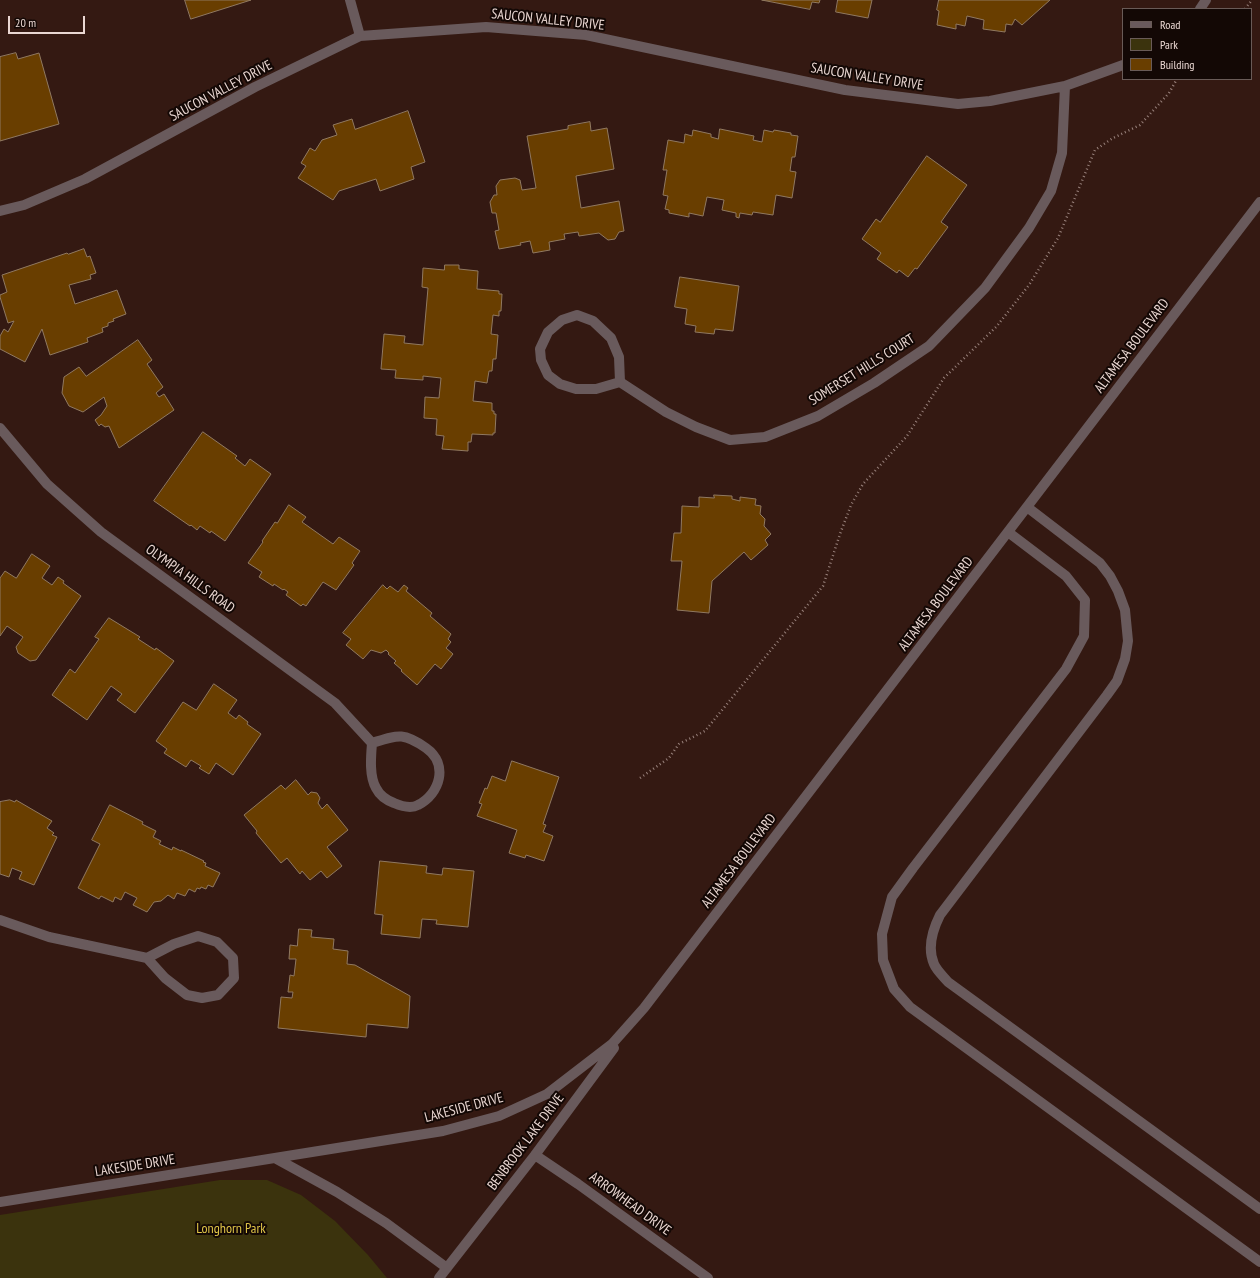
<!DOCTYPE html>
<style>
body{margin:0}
#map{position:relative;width:1260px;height:1278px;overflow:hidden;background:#341912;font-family:"PT Sans Narrow",sans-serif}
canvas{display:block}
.legend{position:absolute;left:1122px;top:8px;width:130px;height:72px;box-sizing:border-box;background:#130805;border:1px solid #695b57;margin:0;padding:5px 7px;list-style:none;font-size:12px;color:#ead7d2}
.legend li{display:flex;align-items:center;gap:8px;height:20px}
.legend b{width:20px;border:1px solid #695b57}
.scale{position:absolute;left:8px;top:16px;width:77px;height:18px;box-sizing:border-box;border:2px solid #ead7d2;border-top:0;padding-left:5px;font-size:12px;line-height:14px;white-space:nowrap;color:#ead7d2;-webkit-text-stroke:3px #130805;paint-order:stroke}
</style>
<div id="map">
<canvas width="1260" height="1278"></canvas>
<ul class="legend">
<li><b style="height:5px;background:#695a5c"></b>Road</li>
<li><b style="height:11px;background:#3b330d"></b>Park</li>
<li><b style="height:11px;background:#693e00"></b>Building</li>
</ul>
<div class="scale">20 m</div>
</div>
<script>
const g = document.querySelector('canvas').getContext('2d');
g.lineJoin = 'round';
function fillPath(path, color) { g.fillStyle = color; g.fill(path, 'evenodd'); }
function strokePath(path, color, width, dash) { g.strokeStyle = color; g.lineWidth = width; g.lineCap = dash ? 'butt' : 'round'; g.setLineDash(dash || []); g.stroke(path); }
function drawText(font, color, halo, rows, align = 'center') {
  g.font = font + ' "PT Sans Narrow",sans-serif'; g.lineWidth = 4; g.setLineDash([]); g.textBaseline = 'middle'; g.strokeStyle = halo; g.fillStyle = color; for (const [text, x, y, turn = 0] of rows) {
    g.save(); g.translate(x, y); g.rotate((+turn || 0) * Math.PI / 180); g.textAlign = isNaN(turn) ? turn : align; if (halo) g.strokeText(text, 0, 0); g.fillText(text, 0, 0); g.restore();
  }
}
fillPath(new Path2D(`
 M220 1180H267L301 1195 335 1221 368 1255 387 1278H0V1215Z`), '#3b330d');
const building = new Path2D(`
 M185 0H251L191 19Z
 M762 0H820L819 3 812 2 810 9Z
 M838 0H872L868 18 836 12Z
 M939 0H1050L1022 25 1015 19 1012 25 1006 24 1005 32 983 29 984 20 967 16 965 26 956 24V29L937 25 939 11 937 10Z
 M16 53 18 59 39 53 59 124 0 141V57Z
 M408 111 425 162 411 167 414 179 380 191 376 179 339 191 333 200 298 178 306 166 301 163 310 148 315 151 322 140 337 135 333 125 352 119 355 129Z
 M590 122 591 131 607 128 614 169 576 176 581 208 619 201 624 231 619 232 615 239 608 240 599 233 579 236 578 232 564 234 565 239 549 242 550 250 533 253 530 241 520 243 521 245 499 249 495 231 499 230 496 213H492L490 202 494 195H497L496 186 500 180 515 178 520 180 522 190 536 188 527 136 568 129V126Z
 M720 129 754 136 753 140 762 142 764 130 773 132 774 130 791 133V135L798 136 795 157H792L790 171 796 172 792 198 776 195 773 215 753 212 752 215 740 213 739 218 736 217V213L722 210 724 200 707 197 703 216 689 213V217L669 213V210L665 209 668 196 663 195 667 170H663L668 140 684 143 685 134 692 136 693 130 711 134V137L718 139Z
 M927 156 967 185 941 222 948 227 917 269 915 268 908 277 899 270 897 273 877 259 881 253 862 239 876 219 880 222Z
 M84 249 87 257 90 256 96 273 90 275 91 279 69 285 75 304 117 290 126 314 113 319 114 321 108 323V326L102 328 103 332 87 338 88 342 50 355 42 329 25 362 0 349V336L4 329 8 332 14 321 8 323 0 297V295L7 292 2 275 67 253 68 254Z
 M445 265H459V269L478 271 477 289 499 291V294H502L501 311H499V316L493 315 491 334 498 335 496 359H493L492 371H489L487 383 475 381 473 401 492 403V411H494V414H496L495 433H493V435L472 434 471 442H468V451L442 449 444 436 436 435 437 419 424 418 425 397 439 398 441 378 423 376V380L395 378 396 370 381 369 384 334 405 336 404 343 423 345 428 288 422 287 423 268 444 270Z
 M680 277 739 286 733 331 715 329 714 334 695 332 696 326 685 324 687 309 675 307Z
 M138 340 152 360 147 364 163 387 156 393 159 397 164 394 174 410 119 448 109 426 105 427 101 424 99 426 95 420 101 415 107 406 104 397 83 412 69 406 62 393 64 377 79 367 86 376Z
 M203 432 237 456 235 458 245 466 250 459 271 474 225 541 211 531 210 533 200 526 197 530 191 525 190 526 154 501Z
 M714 495 732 496V499L740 501V497L756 499 755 505 761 506 760 514 765 519 764 526 771 534 765 540 768 545 751 560 744 552 712 581 709 613 677 610 682 561H671L674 533H681L682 506 699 507V497L714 498Z
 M289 505 306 517 302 522 333 544 339 537 360 551 352 563 354 565 336 590 323 582 306 606 303 604 301 606 286 595 288 592 284 589 283 590 274 584 273 586 259 577 262 572 248 563 263 542 262 541 275 522 277 523Z
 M32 554 50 566 42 578 52 585 58 577 64 581 63 583 81 596 36 660 30 661 18 653 16 647 23 637 7 626 0 636V578L5 571 16 578Z
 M383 585 387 589 390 586 398 592 404 585 408 588 406 591 432 613 430 616 451 634 448 639 451 642 446 648 453 654 441 669 435 664 417 685 401 671 402 670 394 663 396 661 388 654 389 653 386 650 381 653 371 650 363 659 346 645 351 639 343 633Z
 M109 618 140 637 138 639 155 650 156 648 174 661 135 713 117 700 122 694 111 686 87 720 52 695 70 669 75 673 99 639 95 637Z
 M214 684 237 700 228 713 236 719 239 715 248 722 247 724 261 734 233 775 216 763 209 774 199 768 201 766 191 760 186 767 164 753 167 749 156 741 183 702 196 710Z
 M512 761 559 777 543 824 546 825 543 832 553 836 544 861 526 855 525 858 509 853 517 830 477 816 482 804 479 803 485 788 487 789 492 776 505 781Z
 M296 780 308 795 311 792 317 793 320 798 318 803 322 809 327 804 348 830 327 847 342 866 327 878 321 871 310 880 302 871 300 874 287 858 281 863 256 833 257 831 244 815 281 785 285 789Z
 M10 800 15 802 16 800 52 821 47 828 54 833 52 835 57 837 34 885 19 879 22 872 12 868 9 877 0 874V802Z
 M110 805 143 822 142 824 156 831 153 837 161 841 159 844 172 850 173 847 181 851V850L204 861 203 862 206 863 205 866 220 873 213 887 208 885 206 889 201 887 200 889 197 888 195 892 189 889 185 896 177 893 174 899 168 895 161 901 154 902 147 912 133 905 137 898 125 892 121 900 115 897 113 902 101 896 99 899 78 888 100 844 92 840Z
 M380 861 427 866 426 873 442 875 443 868 474 871 468 927 436 924 437 920 422 919 420 938 381 934 383 915 375 914Z
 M299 929 312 930 311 937 334 939 333 949 348 951 347 964 355 965 410 996 408 1028 367 1024 366 1037 278 1028 281 997 292 998 293 992H288L290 975 294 976 296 959H289L290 945 297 946Z`);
fillPath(building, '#693e00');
strokePath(building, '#907961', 1);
strokePath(new Path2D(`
 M1245 9 1252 0
 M640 778 669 758 679 744 705 731 823 586 840 534 851 505 863 484 907 436 944 378 997 326 1029 285 1058 238 1095 150 1113 138 1140 125 1169 93 1177 79`), '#98817b', 2.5, [1, 3]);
strokePath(new Path2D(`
 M350 0 360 36
 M1200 9 1206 0
 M0 211 24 205 85 179 255 87 360 36 486 27 586 35 845 90 958 104 990 101 1065 86 1123 65
 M577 315 593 321 611 338 619 357 620 382 596 389H576L560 384 548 375 541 360 540 349 548 332 562 320Z
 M620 382 666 412 696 427 730 440 765 437 818 416 874 383 929 346 985 288 1029 228 1051 191 1062 153 1065 86
 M0 428 47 484 101 532 335 703 372 743C371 756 369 776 376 788 380 796 386 800 394 803 401 806 411 809 418 805 440 794 449 764 426 748 403 732 398 735 372 743
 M1027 507 1100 563 1110 576 1118 591 1125 610 1128 641 1125 659 1117 681 1107 695 940 915C932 931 927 948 934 964 937 971 944 977 948 982L1260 1209
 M1008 532 1066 576 1085 600 1084 636 1066 669 913 868 892 897 882 934 883 960 894 989 910 1007 1260 1262
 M0 920 49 937 147 958 165 978 187 995 202 998 218 995 234 978 233 958 217 942 198 936 174 944 147 958
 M535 1155 578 1184 708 1278
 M275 1158 337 1192 386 1223 447 1268
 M0 1202 443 1131 499 1116 547 1094 612 1044 644 1008 1260 202
 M439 1278 535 1155 614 1048`), '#695a5c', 10);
drawText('14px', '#ead7d2', '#130805', [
 ["SAUCON VALLEY DRIVE",548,20,6],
 ["SAUCON VALLEY DRIVE",867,77,9],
 ["SAUCON VALLEY DRIVE",221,91,-28],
 ["ALTAMESA BOULEVARD",1132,346,-53],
 ["SOMERSET HILLS COURT",862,370,-32],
 ["OLYMPIA HILLS ROAD",190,579,36],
 ["ALTAMESA BOULEVARD",936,604,-53],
 ["ALTAMESA BOULEVARD",739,861,-53],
 ["LAKESIDE DRIVE",464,1108,-15],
 ["BENBROOK LAKE DRIVE",526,1142,-53],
 ["LAKESIDE DRIVE",135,1166,-9],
 ["ARROWHEAD DRIVE",630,1204,36]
]);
drawText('14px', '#e0c548', '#130805', [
 ["Longhorn Park",231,1229]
]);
</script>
